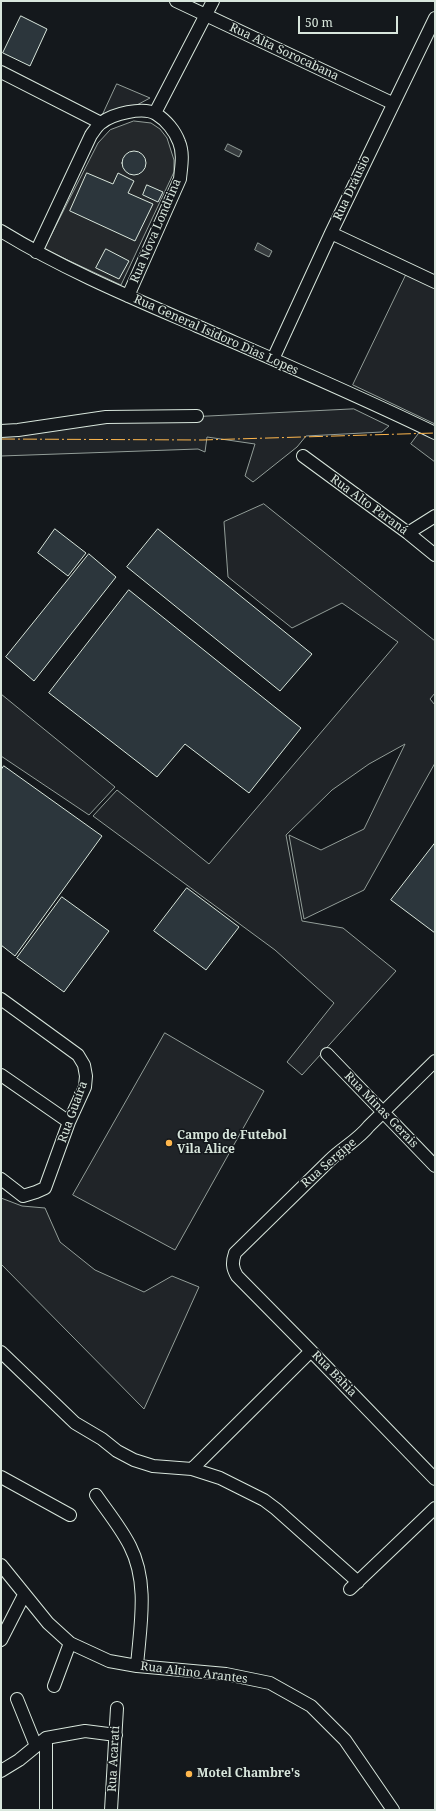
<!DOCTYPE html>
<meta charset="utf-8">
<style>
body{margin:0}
#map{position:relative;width:436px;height:1811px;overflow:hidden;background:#14181c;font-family:"Noto Serif",serif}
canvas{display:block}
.frame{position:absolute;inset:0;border:2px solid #d8e6dc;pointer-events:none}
.scale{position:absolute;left:298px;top:16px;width:100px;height:18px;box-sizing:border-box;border:2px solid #d8e6dc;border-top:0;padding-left:5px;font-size:12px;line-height:14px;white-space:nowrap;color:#d8e6dc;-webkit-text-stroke:3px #14181c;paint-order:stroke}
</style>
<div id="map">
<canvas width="436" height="1811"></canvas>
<div class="frame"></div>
<div class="scale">50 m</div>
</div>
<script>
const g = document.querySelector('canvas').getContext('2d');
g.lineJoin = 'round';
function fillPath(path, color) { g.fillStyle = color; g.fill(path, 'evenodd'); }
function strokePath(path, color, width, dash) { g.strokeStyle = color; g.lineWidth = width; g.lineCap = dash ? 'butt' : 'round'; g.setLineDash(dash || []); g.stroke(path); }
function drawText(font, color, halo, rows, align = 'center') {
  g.font = font + ' "Noto Serif",serif'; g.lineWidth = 3; g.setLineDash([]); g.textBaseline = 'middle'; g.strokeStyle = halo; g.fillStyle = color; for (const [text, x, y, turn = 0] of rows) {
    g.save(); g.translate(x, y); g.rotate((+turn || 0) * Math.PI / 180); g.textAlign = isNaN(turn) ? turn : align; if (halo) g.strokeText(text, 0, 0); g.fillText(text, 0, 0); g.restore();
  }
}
const green = new Path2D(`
 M117 84 150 98 135 106 103 114Z
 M407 273 435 286V424L353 385Z
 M354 409 389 426 382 432 306 436 297 447 253 482 245 476 255 444 207 437 205 452 198 449 1 456V434L108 421Z
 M423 428 435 434V462L411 444Z
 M264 504 435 641V693L430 699 435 705V763L364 890 304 919 289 835 321 850 364 829 405 744 369 764 332 790 286 835 302 921 343 928 396 971 302 1075 287 1062 334 1003 275 950 93 816 117 790 209 864 398 642 342 603 292 628 228 577 224 522Z
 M1 694 115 787 89 815 1 756Z
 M165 1033 264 1091 175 1250 73 1195Z
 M1 1198 22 1206 45 1208 60 1242 95 1270 144 1292 172 1276 199 1287 144 1409 1 1264Z`);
fillPath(green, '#202428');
strokePath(green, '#939e99', 1);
const parking = new Path2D(`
 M134 121 151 123 160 129 167 138 174 160V172L121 285 44 249 98 143 110 130Z`);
fillPath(parking, '#24282b');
strokePath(parking, '#939e99', 1);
const water = new Path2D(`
 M228 144 242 151 239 157 225 150Z
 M258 243 272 251 269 257 255 250Z`);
fillPath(water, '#363b3e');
strokePath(water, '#939e99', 1);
const building = new Path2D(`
 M21 16 47 29 30 66 3 53Z
 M122 163a12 12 0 1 1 24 0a12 12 0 1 1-24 0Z
 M87 173 113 184 118 173 134 181 128 193 153 204 135 241 70 211Z
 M147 185 163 192 158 202 143 195Z
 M106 249 129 261 119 279 96 268Z
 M55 529 86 553 68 576 38 553Z
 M158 529 312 654 280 691 127 567Z
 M89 554 116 577 34 681 6 657Z
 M129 590 301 728 249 793 185 744 157 777 49 693Z
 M4 766 102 836 15 956 1 945V770Z
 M435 843V933L391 900Z
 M187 888 239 927 206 970 154 931Z
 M62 897 109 931 64 992 17 958Z`);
fillPath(building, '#2c363c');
strokePath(building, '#d8e6dc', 1);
const street = new Path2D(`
 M176 1 392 103
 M1 72 101 123
 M155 113 213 1
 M1 231C63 269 130 297 197 326 277 361 357 395 435 433
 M331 233 435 282
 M36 252 91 135C94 131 97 126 101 123 112 114 143 106 156 114 166 120 175 131 179 142 184 154 181 167 180 179L128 296
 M273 359 331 233 435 18
 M1 431 18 430 106 417 197 416
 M303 456 408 533 435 555
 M408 533 435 516
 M1 999 78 1055 84 1065 86 1076 85 1087 69 1122 45 1188 36 1192 23 1196 1 1179
 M327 1054 435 1166
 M435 1061 369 1126C358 1140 342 1148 330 1160 298 1191 267 1222 235 1253 232 1262 232 1268 237 1276L311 1351 435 1479
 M1 1075 69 1122
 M1 1352 75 1423 102 1439 117 1451 134 1460 153 1466 192 1469 220 1478 264 1500 276 1509 358 1582
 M192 1469 311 1351
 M1 1477 70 1515
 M96 1495C107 1511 121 1528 130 1546 149 1583 140 1626 137 1666
 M1 1565 48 1623 70 1643 109 1661 137 1666 226 1674 270 1683 311 1706 345 1740 393 1810
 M350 1589 435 1508
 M1 1640 24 1595
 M54 1686 70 1643
 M17 1699 36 1746
 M46 1738V1810
 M1 1771 19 1760 46 1738 85 1731 116 1735
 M111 1810 117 1708`);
strokePath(street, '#d8e6dc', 14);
strokePath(street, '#14181c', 12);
strokePath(new Path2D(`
 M1 439 202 440 435 433`), '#ffb74d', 1, [14, 3, 2, 3]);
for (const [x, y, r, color] of [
 [169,1143,4,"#ffb74d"],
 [189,1774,4,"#ffb74d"]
]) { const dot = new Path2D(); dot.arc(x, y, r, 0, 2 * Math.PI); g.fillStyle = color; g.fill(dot); strokePath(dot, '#14181c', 1.5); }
drawText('12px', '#d8e6dc', '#14181c', [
 ["Rua Alta Sorocabana",284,52,25],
 ["Rua Dráusio",352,188,-65],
 ["Rua Nova Londrina",156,231,-67],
 ["Rua General Isidoro Dias Lopes",216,335,24],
 ["Rua Alto Paraná",369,505,36],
 ["Rua Minas Gerais",381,1110,46],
 ["Rua Guaíra",73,1112,-70],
 ["Rua Sergipe",329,1163,-41],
 ["Rua Bahia",334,1374,46],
 ["Rua Altino Arantes",194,1673,7],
 ["Rua Acarati",114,1759,-87]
]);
drawText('bold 12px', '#d8e6dc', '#14181c', [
 ["Campo de Futebol",177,1136],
 ["Vila Alice",177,1150],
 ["Motel Chambre's",197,1774]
], 'left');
</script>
